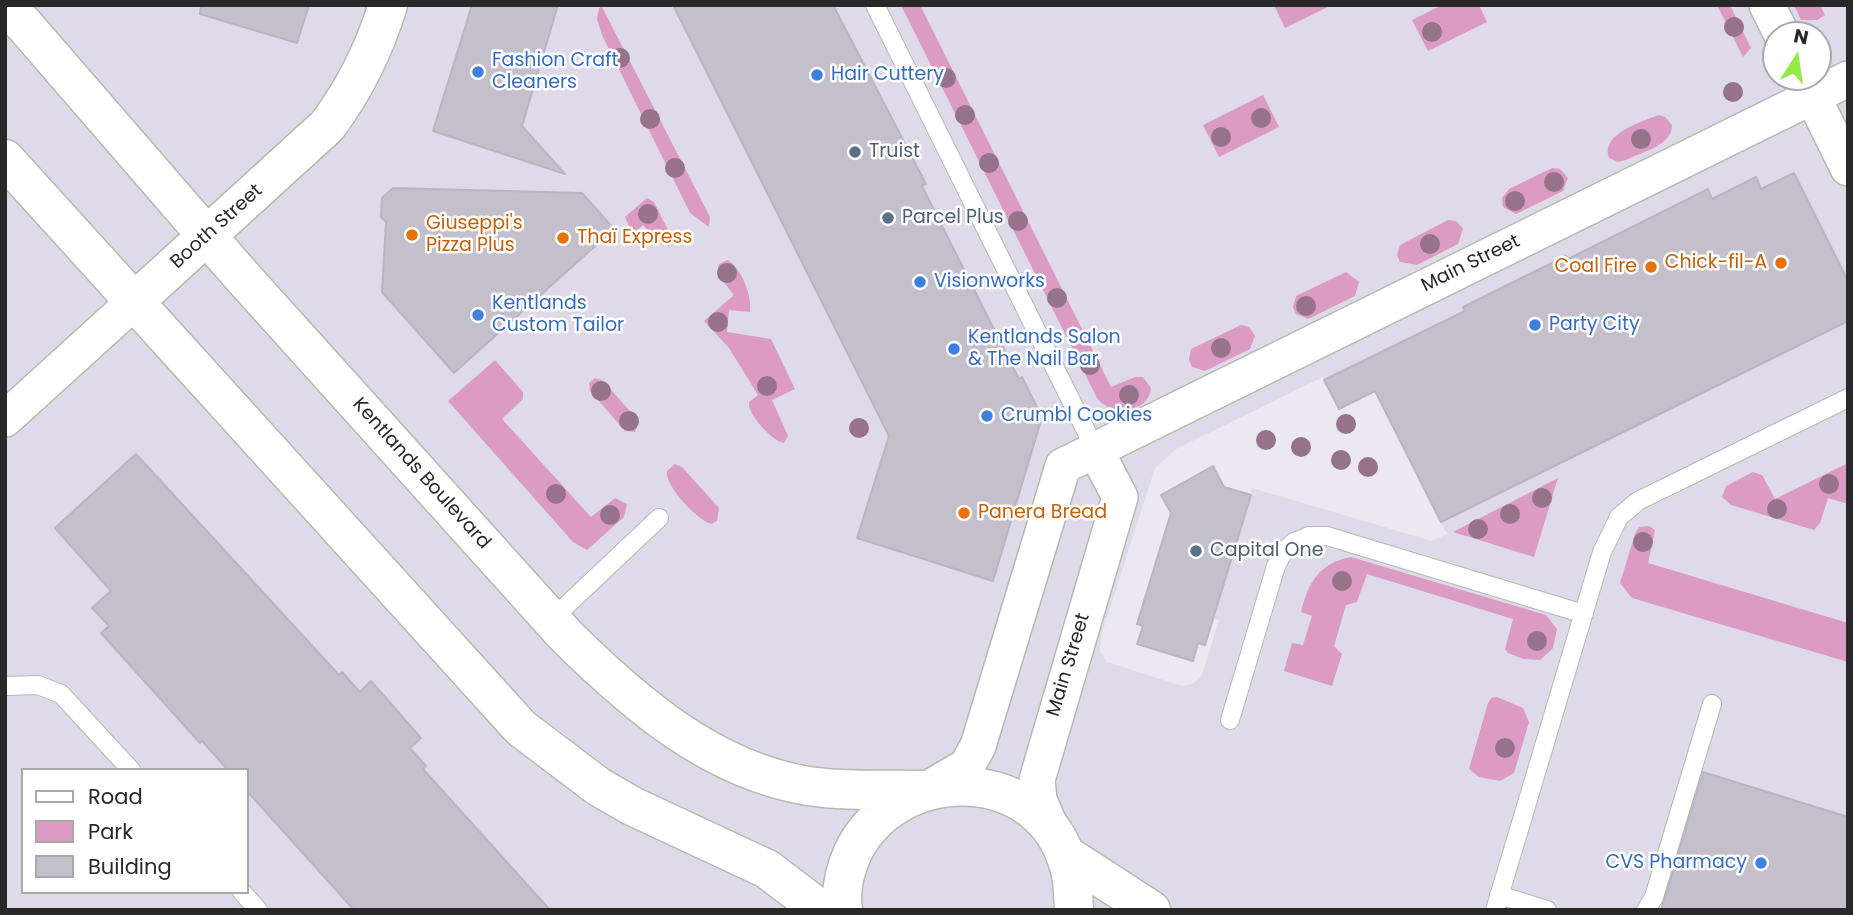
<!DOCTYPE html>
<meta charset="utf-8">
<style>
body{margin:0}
#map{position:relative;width:1853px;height:915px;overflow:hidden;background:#dedae9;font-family:Poppins,sans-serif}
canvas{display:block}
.frame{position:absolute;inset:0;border:7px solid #282828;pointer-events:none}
.legend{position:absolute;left:21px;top:768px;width:228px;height:126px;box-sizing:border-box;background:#fff;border:2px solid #a9a9a9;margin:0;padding:9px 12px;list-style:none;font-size:21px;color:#282828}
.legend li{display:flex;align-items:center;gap:14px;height:35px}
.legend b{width:35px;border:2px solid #a9a9a9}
.north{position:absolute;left:1762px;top:21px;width:70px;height:70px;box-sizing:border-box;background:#fff;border:2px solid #a9a9a9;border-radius:50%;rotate:12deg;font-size:19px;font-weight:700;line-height:28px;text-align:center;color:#282828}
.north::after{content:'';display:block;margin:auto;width:24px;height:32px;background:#94ea47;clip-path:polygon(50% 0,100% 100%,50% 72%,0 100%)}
</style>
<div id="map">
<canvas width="1853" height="915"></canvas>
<div class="frame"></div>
<ul class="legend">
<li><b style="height:9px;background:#fff"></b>Road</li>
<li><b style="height:19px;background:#dc9bc3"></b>Park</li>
<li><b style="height:19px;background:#c3bfcb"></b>Building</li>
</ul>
<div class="north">N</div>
</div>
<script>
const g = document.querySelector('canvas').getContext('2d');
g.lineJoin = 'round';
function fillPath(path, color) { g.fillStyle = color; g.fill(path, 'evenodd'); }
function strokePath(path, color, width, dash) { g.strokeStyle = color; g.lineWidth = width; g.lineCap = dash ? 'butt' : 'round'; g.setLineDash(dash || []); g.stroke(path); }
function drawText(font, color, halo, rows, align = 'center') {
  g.font = font + ' Poppins,sans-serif'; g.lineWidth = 5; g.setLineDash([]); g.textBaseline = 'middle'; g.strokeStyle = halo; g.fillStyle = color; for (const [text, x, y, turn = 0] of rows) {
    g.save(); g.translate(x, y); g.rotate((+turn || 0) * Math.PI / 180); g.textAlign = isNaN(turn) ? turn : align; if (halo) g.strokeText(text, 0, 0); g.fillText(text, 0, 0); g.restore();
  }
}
fillPath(new Path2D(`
 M901 5H920L1111 387 1135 377H1143L1151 388C1149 413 1111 417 1097 398Z
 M1274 5H1332L1285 28Z
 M1442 5H1479L1487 22 1428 51 1412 20Z
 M1717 5H1730L1751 48 1743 57Z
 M1794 5H1820L1825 15 1817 20H1801Z
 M602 7 710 217 709 227 690 213 602 35 597 19 599 8Z
 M1263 95 1279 127 1219 157 1203 125Z
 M1659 115 1665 117 1672 125C1673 145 1642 152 1626 160L1618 162 1609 158C1600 134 1641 122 1659 115Z
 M1552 168 1560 169 1568 178 1563 191 1516 214 1503 207 1502 198 1509 189Z
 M647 198 654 202 672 238 669 246 661 244 643 225 633 234 625 217Z
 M1448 220 1456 221 1463 228 1458 244 1417 265 1400 262 1397 255 1400 245Z
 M728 260C742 270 752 295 750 312L729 310 727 332 771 339 795 389 772 400 788 436 784 443C772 441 747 414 749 402L758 395 729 348 704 321 734 295 717 274 719 264Z
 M1346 272 1359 282 1355 296 1308 319 1296 314 1293 307 1296 296Z
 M1241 325 1249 327 1255 336 1250 349 1205 371 1192 367 1189 360 1191 349Z
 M495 360 523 392V399L502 419 591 517 615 498 627 504 624 517 587 550 573 542 448 401Z
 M595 378 603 381 639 421 635 432 625 431 590 391 589 383Z
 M1848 463V504L1828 498 1820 523 1814 530 1731 505 1722 497 1726 486 1753 472 1762 475 1775 499Z
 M675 464 682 467 719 508 717 521 711 524C696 519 665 486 667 471Z
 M1558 478 1534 557 1453 532Z
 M1649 526 1655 530 1648 563 1848 623V662L1632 598 1620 583 1635 534 1639 527Z
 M1351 557 1546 615 1557 629 1553 648 1540 660 1523 659 1508 653 1505 649 1513 619 1367 574 1357 602 1346 605 1334 646 1342 654 1332 686 1284 671 1292 643 1303 645 1312 616 1301 612C1308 583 1319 563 1351 557Z
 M1497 697 1523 708 1529 722 1514 773 1500 781 1479 777 1469 769 1488 703 1491 698Z`), '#dc9bc3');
fillPath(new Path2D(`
 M1323 377 1339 409 1375 391 1447 534 1432 541 1252 488 1250 495 1224 487 1212 467 1161 495 1171 513 1137 623 1143 626 1137 644 1193 661 1198 643 1204 645 1213 619 1219 620 1202 675 1194 683 1182 686 1107 662 1100 651 1101 636 1155 468 1176 449Z`), '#ebe8f2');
const building = new Path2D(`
 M201 5H309L297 43 200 14Z
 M472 5H558L522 126 565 174 433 131Z
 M673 5H833L926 184 922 186 1019 379 1022 377 1042 417 993 581 857 538 889 436Z
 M1794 173 1848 281V321L1441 522 1375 391 1339 409 1324 380 1465 311 1463 307 1566 256 1568 259 1708 189 1712 199 1756 177 1761 189Z
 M393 188 582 193 614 229 454 373 382 292 386 222 381 217 382 198Z
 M136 454 339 675 342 672 360 692 371 681 421 738 410 748 426 766 423 769 550 910H354L247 791V770H228L202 741 200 743 101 633 109 626 92 608 111 591 55 528Z
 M1213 466 1224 487 1251 495 1205 645 1198 643 1193 661 1137 644 1143 626 1137 624 1171 513 1161 495Z
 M1703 772 1848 817V910H1661Z`);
fillPath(building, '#c3bfcb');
strokePath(building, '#bab4c4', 2);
const lane = new Path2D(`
 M875 5 1095 449
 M551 620 659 518
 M5 686 38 685 61 694 131 770
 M1230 720 1276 566 1283 552 1294 542 1309 536H1327L1584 614
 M242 892 258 910
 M1499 895 1547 910
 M1495 910 1602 552 1619 517 1638 501 1848 398
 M1646 910 1654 897 1712 704`);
const street = new Path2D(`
 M1767 5 1782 35
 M1803 77 1848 168
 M5 419 134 302
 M926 790 967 766 978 746 1063 466 1848 79
 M1054 835 1039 800 1037 780 1120 497 1095 449`);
const secondary = new Path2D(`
 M7 5 239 273 566 636C634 703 711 770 808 786 847 792 887 789 926 790
 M5 159 521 728 599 787 632 806 767 869 821 910
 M134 302 327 126C355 89 374 50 388 5
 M1066 855 1151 910
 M843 910C840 891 845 870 853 852 895 766 1032 762 1066 857 1073 874 1073 892 1074 910`);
strokePath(lane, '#b4bbae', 20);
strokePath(street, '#b4bbae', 38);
strokePath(secondary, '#b4bbae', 41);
strokePath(lane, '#fff', 18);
strokePath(street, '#fff', 35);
strokePath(secondary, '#fff', 38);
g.fillStyle = '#97738b';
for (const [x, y] of [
 [1734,27],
 [1432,32],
 [620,58],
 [946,78],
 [1733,92],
 [965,115],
 [1261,118],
 [650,119],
 [1221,137],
 [1641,139],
 [989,163],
 [675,168],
 [1554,182],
 [1515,201],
 [648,214],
 [1018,221],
 [1430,244],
 [727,273],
 [1057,298],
 [1306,306],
 [718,322],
 [1221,348],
 [1090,365],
 [767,386],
 [601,391],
 [1129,395],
 [629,421],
 [1346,424],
 [859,428],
 [1266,440],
 [1301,447],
 [1341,460],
 [1368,467],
 [1829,484],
 [556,494],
 [1542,498],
 [1777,509],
 [1510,514],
 [610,515],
 [1478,529],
 [1643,542],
 [1342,581],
 [1537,641],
 [1505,748]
]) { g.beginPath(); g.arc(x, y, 10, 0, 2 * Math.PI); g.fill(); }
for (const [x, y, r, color] of [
 [478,72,7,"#3f7fe0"],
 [817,75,7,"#3f7fe0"],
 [855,152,7,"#5c6f8a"],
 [888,218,7,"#5c6f8a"],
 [412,235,7,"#e8710a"],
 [563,238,7,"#e8710a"],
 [1781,263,7,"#e8710a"],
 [1651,267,7,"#e8710a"],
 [920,282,7,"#3f7fe0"],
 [478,315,7,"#3f7fe0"],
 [1535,325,7,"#3f7fe0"],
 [954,349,7,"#3f7fe0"],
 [987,416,7,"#3f7fe0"],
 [964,513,7,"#e8710a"],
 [1196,551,7,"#5c6f8a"],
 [1761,863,7,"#3f7fe0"]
]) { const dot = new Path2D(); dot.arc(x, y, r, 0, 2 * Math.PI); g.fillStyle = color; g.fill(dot); strokePath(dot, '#fff', 2.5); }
drawText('19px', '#366cbe', '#fff', [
 ["Fashion Craft",492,61],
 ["Cleaners",492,83],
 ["Hair Cuttery",831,75],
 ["Visionworks",934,282],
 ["Kentlands",492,304],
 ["Custom Tailor",492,326],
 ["Party City",1549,325],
 ["Kentlands Salon",968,338],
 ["& The Nail Bar",968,360],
 ["Crumbl Cookies",1001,416],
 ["CVS Pharmacy",1747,863,"right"]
], 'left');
drawText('19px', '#4e5e75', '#fff', [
 ["Truist",869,152],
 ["Parcel Plus",902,218],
 ["Capital One",1210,551]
], 'left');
drawText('19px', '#c56008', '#fff', [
 ["Giuseppi's",426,224],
 ["Pizza Plus",426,246],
 ["Thaï Express",577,238],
 ["Chick-fil-A",1767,263,"right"],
 ["Coal Fire",1637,267,"right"],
 ["Panera Bread",978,513]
], 'left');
drawText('19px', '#282828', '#fff', [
 ["Booth Street",217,227,-42],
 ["Main Street",1471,264,-26],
 ["Kentlands Boulevard",421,474,48],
 ["Main Street",1069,665,-73]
]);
</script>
